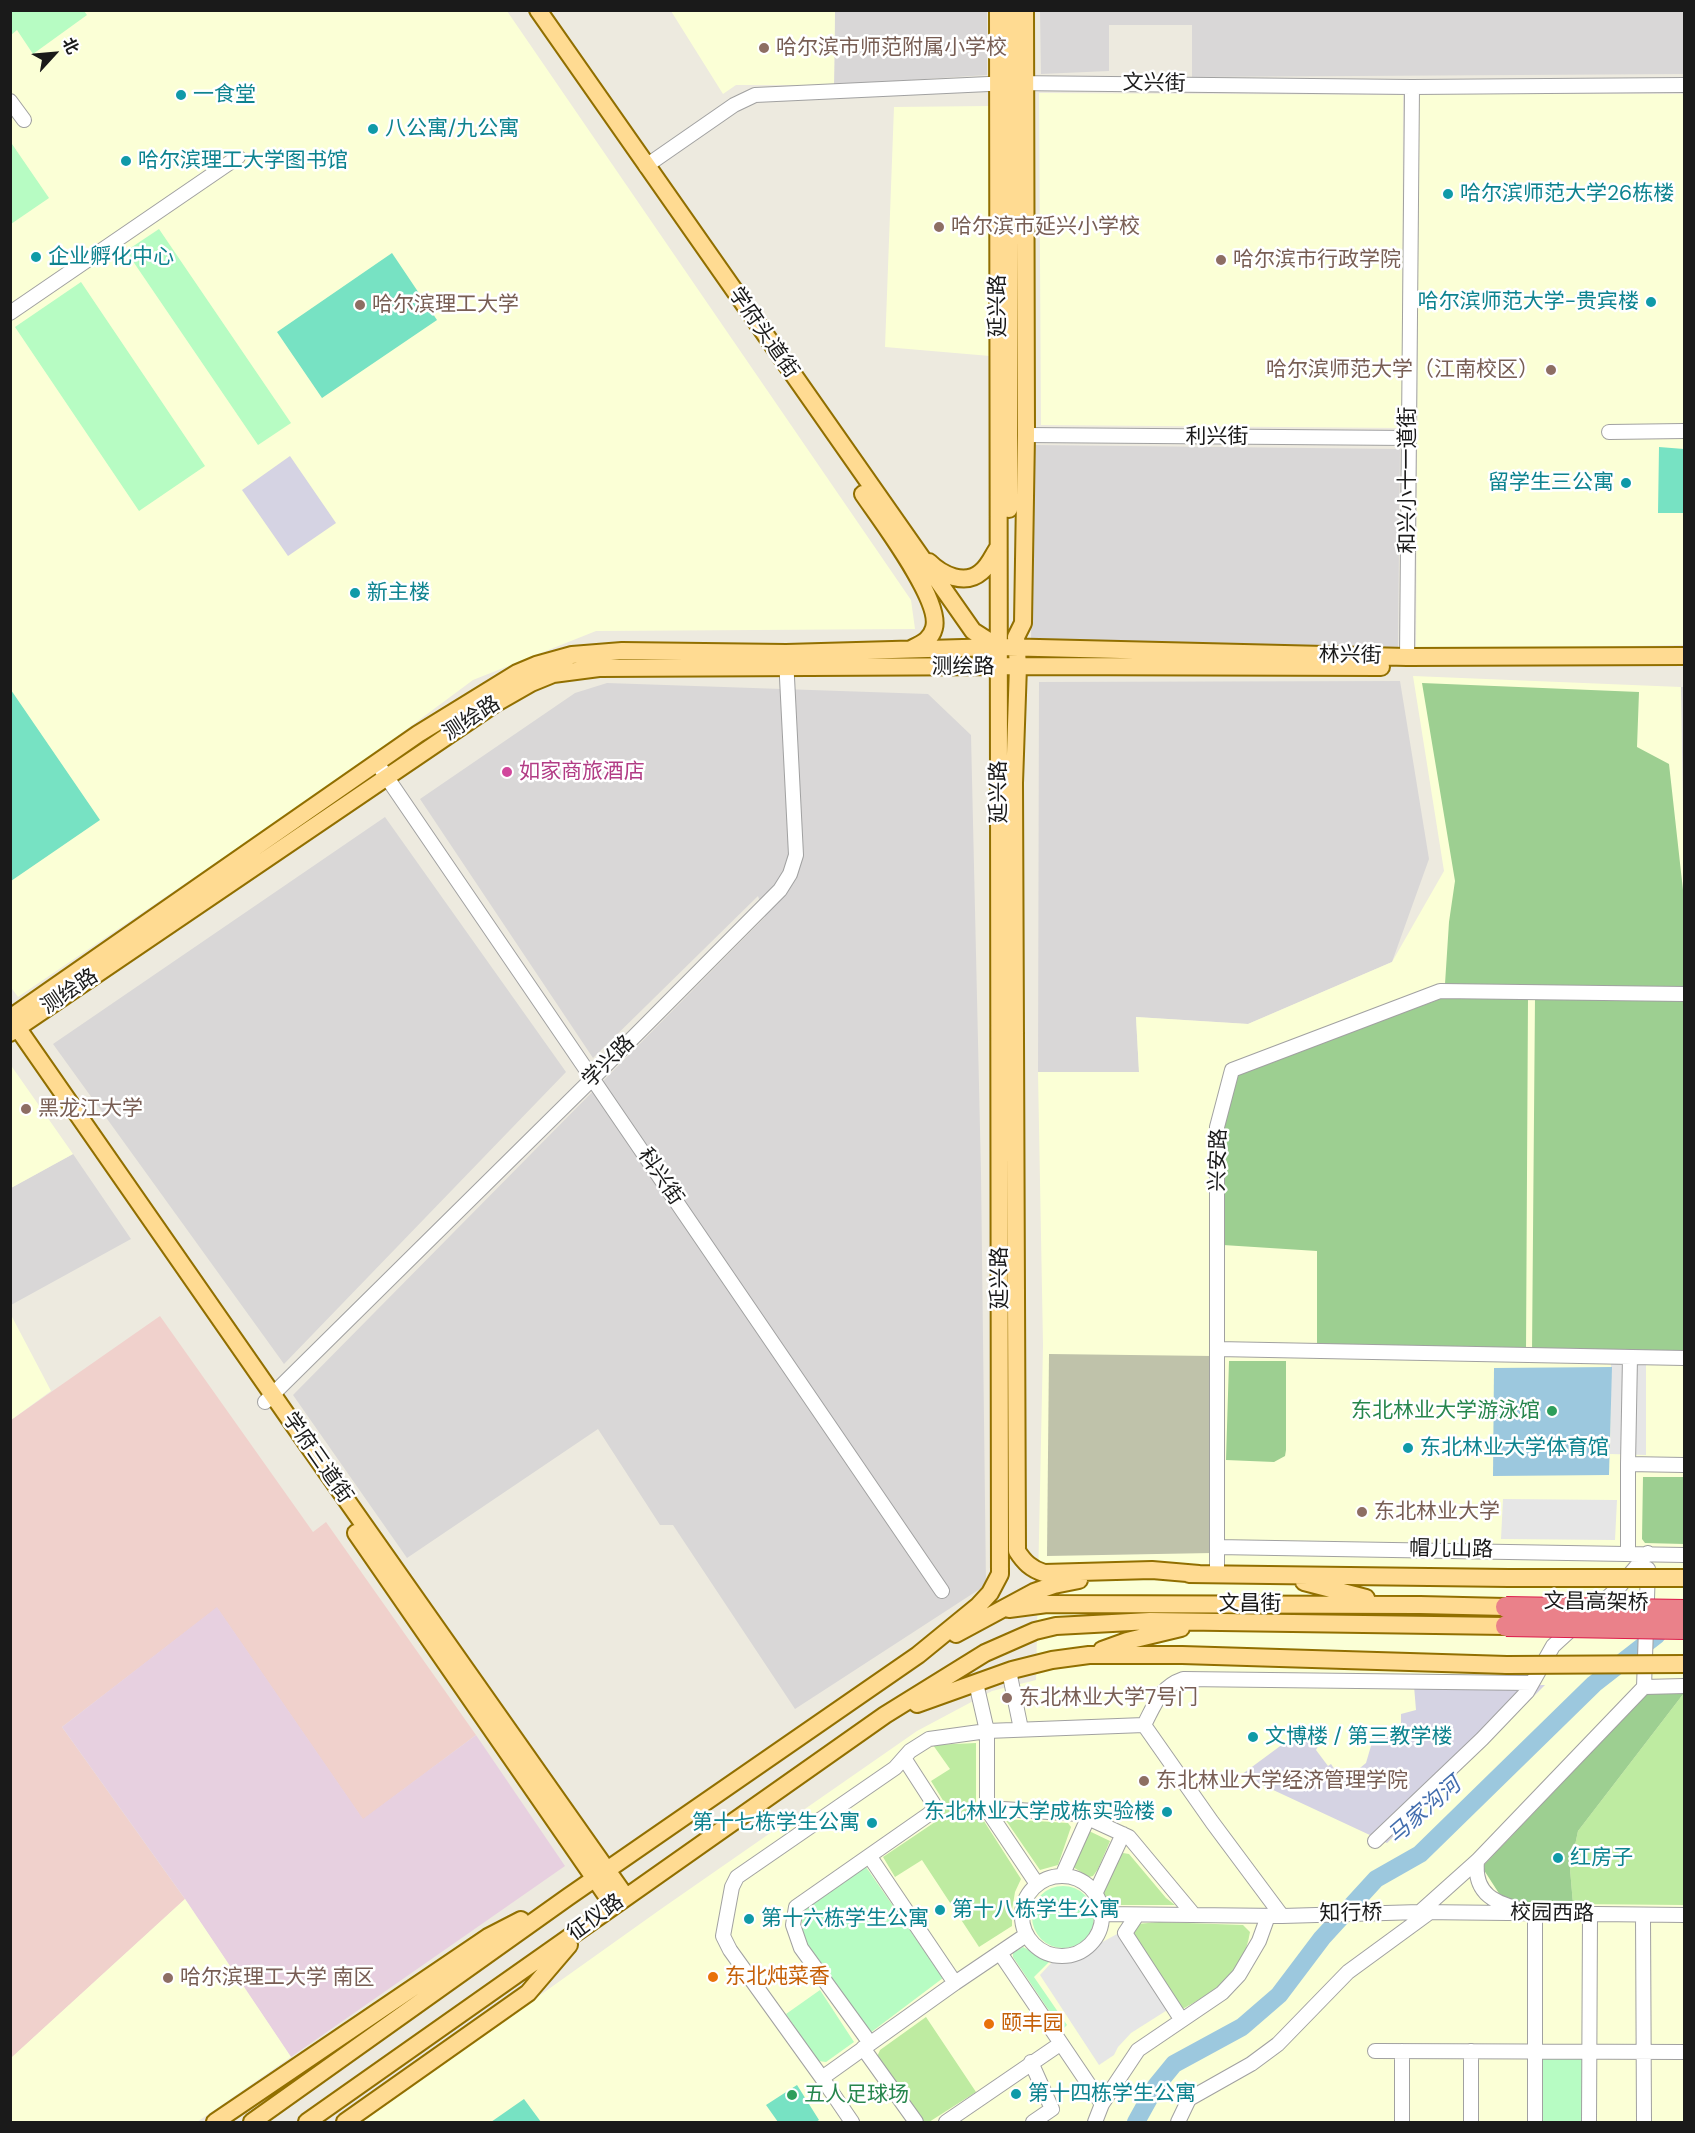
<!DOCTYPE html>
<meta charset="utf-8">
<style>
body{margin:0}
#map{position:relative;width:1695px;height:2133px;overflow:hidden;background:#edeadf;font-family:"DM Sans","Noto Sans SC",sans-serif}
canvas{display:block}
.frame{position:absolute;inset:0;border:12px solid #1a1a1a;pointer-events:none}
.north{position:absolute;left:24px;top:24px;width:60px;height:60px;-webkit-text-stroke:4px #fff;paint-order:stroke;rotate:64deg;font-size:16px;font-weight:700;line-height:24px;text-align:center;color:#1a1a1a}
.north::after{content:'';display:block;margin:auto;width:21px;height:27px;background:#1a1a1a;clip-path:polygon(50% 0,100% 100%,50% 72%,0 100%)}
</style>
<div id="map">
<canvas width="1695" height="2133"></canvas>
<div class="frame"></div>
<div class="north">北</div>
</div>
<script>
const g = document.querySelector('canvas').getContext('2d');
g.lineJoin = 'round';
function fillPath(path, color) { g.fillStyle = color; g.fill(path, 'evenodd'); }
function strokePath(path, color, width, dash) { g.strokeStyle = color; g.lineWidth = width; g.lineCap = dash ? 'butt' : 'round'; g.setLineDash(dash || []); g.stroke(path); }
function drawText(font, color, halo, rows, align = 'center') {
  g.font = font + ' "DM Sans","Noto Sans SC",sans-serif'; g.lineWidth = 5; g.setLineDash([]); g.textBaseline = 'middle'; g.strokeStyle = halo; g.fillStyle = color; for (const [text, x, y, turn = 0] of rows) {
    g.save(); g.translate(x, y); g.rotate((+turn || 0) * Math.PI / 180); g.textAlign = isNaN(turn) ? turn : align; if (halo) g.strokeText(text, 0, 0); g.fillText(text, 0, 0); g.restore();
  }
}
fillPath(new Path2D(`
 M835 11H987V75L834 85Z
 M1040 11H1684V74L1192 77V25H1109V71L1041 74Z
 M1034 445 1400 449 1398 648 1031 640Z
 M1400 681 1429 859 1392 962 1248 1024 1136 1017 1139 1072H1038L1039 682Z
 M607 683 928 694 971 735 981 1173 986 1585 795 1709 673 1525H660L598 1429 407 1558 293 1395 765 917 758 896 593 1058 420 799 575 693Z
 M1681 687H1684V880Z
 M385 817 566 1072 284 1364 53 1044Z
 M73 1154 131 1239 11 1305V1188Z`), '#d9d7d7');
fillPath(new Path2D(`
 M160 1316 313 1532 326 1522 476 1735 363 1820 217 1608 62 1727 185 1899 11 2058V1420Z`), '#f0d1cc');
fillPath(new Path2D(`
 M217 1607 363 1819 476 1735 565 1866 291 2057 185 1899 62 1727Z`), '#e7d0e0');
fillPath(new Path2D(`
 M10 11H507L911 600 915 629 596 631 473 680 345 775 18 997 10 986Z
 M671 11H835L834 85H736L723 94Z
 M1039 93 1403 95 1402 428 1041 425Z
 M1419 93 1684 94V645L1416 650Z
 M989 106 990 356 885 347 894 107Z
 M1413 676 1681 687 1684 880V2122H362L661 1909 917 1731 992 1691 1036 1680 1043 1345 1038 1072H1139L1136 1017 1248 1024 1392 962 1444 871Z
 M10 1064 73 1154 11 1188H10Z
 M10 1313 51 1391 11 1420H10Z
 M185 1899 291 2057 197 2122H11V2058Z`), '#fbffd6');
fillPath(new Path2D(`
 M1049 1354 1212 1356V1553L1047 1556Z`), '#bfc2aa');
fillPath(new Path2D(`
 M1684 1693V1905L1573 1904 1570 1869 1578 1831Z
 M976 1743V1805L982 1818 1021 1879 1015 1892 1012 1910V1926L979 1947 922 1860 895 1877 883 1857 941 1818 944 1802 931 1781 950 1769 933 1745Z
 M1005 1819 1068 1823 1071 1827 1058 1865 1040 1870Z
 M1089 1831 1110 1841 1098 1869 1093 1876 1089 1877 1073 1867Z
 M1123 1853 1129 1854 1166 1898 1175 1905H1109L1105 1900 1102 1891 1119 1855Z
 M1159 1922 1243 1925 1250 1932C1243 1975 1216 1990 1181 2010L1131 1931 1137 1924Z
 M926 2017 976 2092 929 2122H922L877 2057 880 2050Z`), '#beeba1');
fillPath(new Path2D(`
 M1422 683 1639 692 1637 747 1669 764 1683 890H1684V988L1445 984 1449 922 1455 881Z
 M1528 997 1526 1351 1317 1345V1251L1223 1245 1222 1129 1236 1074 1440 999Z
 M1535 997H1684V1354L1532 1353Z
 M1229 1361H1286V1450L1285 1456 1274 1462 1226 1460Z
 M1643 1477H1684V1544L1645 1543 1642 1539Z
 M1651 1690 1684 1691V1693L1578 1831 1570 1869 1573 1904H1513L1500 1895 1482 1867Z`), '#9dcf91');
fillPath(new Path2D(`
 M11 10 84 11 87 15 33 54 17 30 11 35Z
 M12 144 49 198 11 224 10 145Z
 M159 229 291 423 258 445 126 251Z
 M81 282 205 466 139 511 15 327Z
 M866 1867 943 1978 870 2033 802 1937V1911Z
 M1032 1917a31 31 0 1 1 62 0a31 31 0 1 1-62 0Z
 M1023 1947 1050 1961 1034 1977 1067 2025 1062 2030 1013 1957V1953Z
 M820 1990 854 2042 826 2062 818 2061 786 2014Z
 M1540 2059H1584V2122H1539Z`), '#b7fcc3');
fillPath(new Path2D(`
 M392 253 437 320 322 398 277 332Z
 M1659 447 1684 449V513H1658Z
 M11 690 100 820 11 881 10 879Z
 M797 2085 819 2120 816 2122H778L766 2105Z
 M524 2099 541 2122H491Z`), '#77e2c3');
fillPath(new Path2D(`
 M1646 1360V1455L1610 1454 1611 1361Z
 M1503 1499 1617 1500 1615 1540 1501 1539Z
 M1117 1934 1125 1939 1172 2007 1131 2033 1118 2047 1114 2055 1099 2065 1040 1975 1053 1961 1066 1962Z`), '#e6e6e6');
fillPath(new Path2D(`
 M290 456 336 523 288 556 242 490Z
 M1545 1685 1387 1843 1241 1775 1306 1727 1318 1746 1316 1750 1328 1766 1331 1764 1343 1782 1366 1763 1373 1739 1401 1734V1714L1416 1710 1414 1686Z`), '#d5d3e3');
fillPath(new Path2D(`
 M1612 1367 1609 1475 1493 1476 1494 1368Z`), '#9cc8de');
strokePath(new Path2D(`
 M1136 2122 1156 2086 1174 2064 1242 2027 1279 1995 1322 1938 1376 1879 1420 1854 1594 1684 1657 1635`), '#9cc8de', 18);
const minor = new Path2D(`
 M10 101 24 120
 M646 166 734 105 755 95 1010 83 1412 87 1684 85
 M10 313 238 157
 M1609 432 1684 431
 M1026 435 1409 438
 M1407 657 1412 87
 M377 763 942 1591
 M1217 1349 1684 1358
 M265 1402 592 1079 780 890 790 874 796 855 786 658
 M1628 1464 1630 1357
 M1217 1547 1684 1555
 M1628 1553V1464L1684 1465
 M1217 1574V1127L1232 1070 1440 991 1684 994
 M1594 1610 1619 1587 1648 1553
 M1009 1671 1021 1729
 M1644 1687 1648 1569
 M1144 1725C1155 1704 1160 1687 1183 1679L1532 1683
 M988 1808 1079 1814 1129 1837 1194 1915
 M1375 1841 1482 1739 1527 1692 1553 1646 1577 1624
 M870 1857 955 1983
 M1477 1861C1473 1901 1504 1904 1535 1914V2122
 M1062 1876 1088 1818
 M1022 1916a40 40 0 1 1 80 0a40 40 0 1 1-80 0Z
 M1037 1884 990 1814 987 1799V1731L1144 1725 1212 1822 1282 1916
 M1095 1894 1123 1834
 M1420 1912 1477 1861 1644 1687 1684 1686
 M1102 1914 1282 1916 1420 1912 1684 1915
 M1137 1915 1125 1933 1181 2019
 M1643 1915 1644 2122
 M1000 1953 1102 2104
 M870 2043 801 1948 793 1925 796 1907 932 1812 933 1803 904 1758
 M863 2048 916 2122
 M1375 2051 1684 2052
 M1402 2051V2122
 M1471 2051V2122
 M1031 2062 1052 2109 1033 2122
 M822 2078 730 1950 723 1936 732 1887 737 1877 895 1768 910 1751 929 1739 987 1731 976 1683
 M852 2122 822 2078 955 1983 1026 1935
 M946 2122 1060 2044
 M1095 2122 1102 2104 1138 2050 1222 1993 1239 1975 1259 1941 1268 1916
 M1178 2122 1189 2099 1251 2064 1278 2044 1348 1972 1430 1912
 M1589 2122 1590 1914`);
const major = new Path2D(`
 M538 10 973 631 998 647
 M1025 10 1026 435 1023 623 1016 637 1018 666 1014 783 1017 1551C1024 1562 1031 1569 1044 1573L1152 1570 1199 1574
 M863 494C880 519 942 600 934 628 931 640 921 644 911 649
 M1009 509 1010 10
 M929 562C942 575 965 586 981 572 989 566 993 555 998 548
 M10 1018 418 734 517 673 536 665 572 655 622 651 786 653 998 647 1407 657 1684 656
 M12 1020 307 1444 626 1897
 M10 1033 496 703 531 683 553 674 599 668 1018 666 1381 667
 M356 1533 613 1905
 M1189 1574 1509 1578
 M1304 1582 1366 1598
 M1009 1609 1047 1604 1420 1605 1506 1607
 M956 1634 1034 1592 1054 1585 1079 1580
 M1102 1650 1127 1641 1181 1628
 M917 1704 1012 1670 1052 1660 1089 1655H1182L1507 1665
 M215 2122 488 1937 521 1920
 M252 2122 568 1897 918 1655 978 1606 990 1593 1000 1574 998 10
 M307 2122 885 1715 985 1653 1035 1631 1056 1626 1150 1621 1506 1626
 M345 2122 528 1993 569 1945`);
strokePath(minor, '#a1a1a1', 16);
strokePath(major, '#916f00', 20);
strokePath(minor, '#fff', 14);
strokePath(major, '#ffdb92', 16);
const majorBridge = new Path2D(`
 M1509 1578H1684
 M1507 1665 1684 1664`);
const highwayBridge = new Path2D(`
 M1506 1607 1684 1610
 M1506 1626 1684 1629`);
strokePath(majorBridge, '#916f00', 20, []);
strokePath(highwayBridge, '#dd1a4a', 22, []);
strokePath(majorBridge, '#ffdb92', 16);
strokePath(highwayBridge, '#ea818a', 20);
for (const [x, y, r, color] of [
 [764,48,6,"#8d6e63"],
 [181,95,6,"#0f9aa8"],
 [373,129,6,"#0f9aa8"],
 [126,161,6,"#0f9aa8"],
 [1448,194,6,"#0f9aa8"],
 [939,227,6,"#8d6e63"],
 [36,257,6,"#0f9aa8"],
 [1221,260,6,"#8d6e63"],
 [1651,302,6,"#0f9aa8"],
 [360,305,6,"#8d6e63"],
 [1551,370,6,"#8d6e63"],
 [1626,483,6,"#0f9aa8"],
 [355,593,6,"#0f9aa8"],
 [507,772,6,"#d1479c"],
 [26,1109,6,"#8d6e63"],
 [1552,1411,6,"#2e9e5b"],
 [1408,1448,6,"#0f9aa8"],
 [1362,1512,6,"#8d6e63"],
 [1007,1698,6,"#8d6e63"],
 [1253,1737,6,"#0f9aa8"],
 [1144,1781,6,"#8d6e63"],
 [1167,1812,6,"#0f9aa8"],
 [872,1823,6,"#0f9aa8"],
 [1558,1858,6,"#0f9aa8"],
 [940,1910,6,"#0f9aa8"],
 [749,1919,6,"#0f9aa8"],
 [713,1977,6,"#e8710a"],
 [168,1978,6,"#8d6e63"],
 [989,2024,6,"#e8710a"],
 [1016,2094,6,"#0f9aa8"],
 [792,2095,6,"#2e9e5b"]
]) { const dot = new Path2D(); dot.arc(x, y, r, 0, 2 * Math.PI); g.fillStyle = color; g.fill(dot); strokePath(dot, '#fff', 2); }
drawText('21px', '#785e54', '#fff', [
 ["哈尔滨市师范附属小学校",776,48],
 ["哈尔滨市延兴小学校",951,227],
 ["哈尔滨市行政学院",1233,260],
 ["哈尔滨理工大学",372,305],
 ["哈尔滨师范大学（江南校区）",1539,370,"right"],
 ["黑龙江大学",38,1109],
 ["东北林业大学",1374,1512],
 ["东北林业大学7号门",1019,1698],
 ["东北林业大学经济管理学院",1156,1781],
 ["哈尔滨理工大学 南区",180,1978]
], 'left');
drawText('21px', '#1a1a1a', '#fff', [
 ["文兴街",1154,84,1],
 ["延兴路",998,306,-90],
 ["学府头道街",763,333,55],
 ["利兴街",1217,437],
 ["和兴小十一道街",1408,480,-90],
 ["林兴街",1350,656,1],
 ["测绘路",963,667],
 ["测绘路",472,719,-33],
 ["延兴路",999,792,-90],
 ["测绘路",70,992,-34],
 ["学兴路",609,1062,-45],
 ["兴安路",1219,1160,-88],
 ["科兴街",660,1177,56],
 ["延兴路",1000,1278,-90],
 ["学府三道街",317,1458,55],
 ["帽儿山路",1451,1550,1],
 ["文昌高架桥",1596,1603,1],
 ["文昌街",1250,1604],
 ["知行桥",1351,1914,-1],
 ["校园西路",1552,1914,1],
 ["征仪路",596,1918,-36]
]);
drawText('21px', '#0d838f', '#fff', [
 ["一食堂",193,95],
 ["八公寓/九公寓",385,129],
 ["哈尔滨理工大学图书馆",138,161],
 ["哈尔滨师范大学26栋楼",1460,194],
 ["企业孵化中心",48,257],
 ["哈尔滨师范大学-贵宾楼",1639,302,"right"],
 ["留学生三公寓",1614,483,"right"],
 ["新主楼",367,593],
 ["东北林业大学体育馆",1420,1448],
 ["文博楼 / 第三教学楼",1265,1737],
 ["东北林业大学成栋实验楼",1155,1812,"right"],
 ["第十七栋学生公寓",860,1823,"right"],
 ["红房子",1570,1858],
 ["第十八栋学生公寓",952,1910],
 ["第十六栋学生公寓",761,1919],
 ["第十四栋学生公寓",1028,2094]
], 'left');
drawText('21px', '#b23c85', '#fff', [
 ["如家商旅酒店",519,772]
], 'left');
drawText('21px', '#27864d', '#fff', [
 ["东北林业大学游泳馆",1540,1411],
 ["五人足球场",804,2095,"left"]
], 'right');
drawText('21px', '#c56008', '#fff', [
 ["东北炖菜香",725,1977],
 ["颐丰园",1001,2024]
], 'left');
drawText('italic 22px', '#436eae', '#fff', [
 ["马家沟河",1425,1811,-41]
]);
</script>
